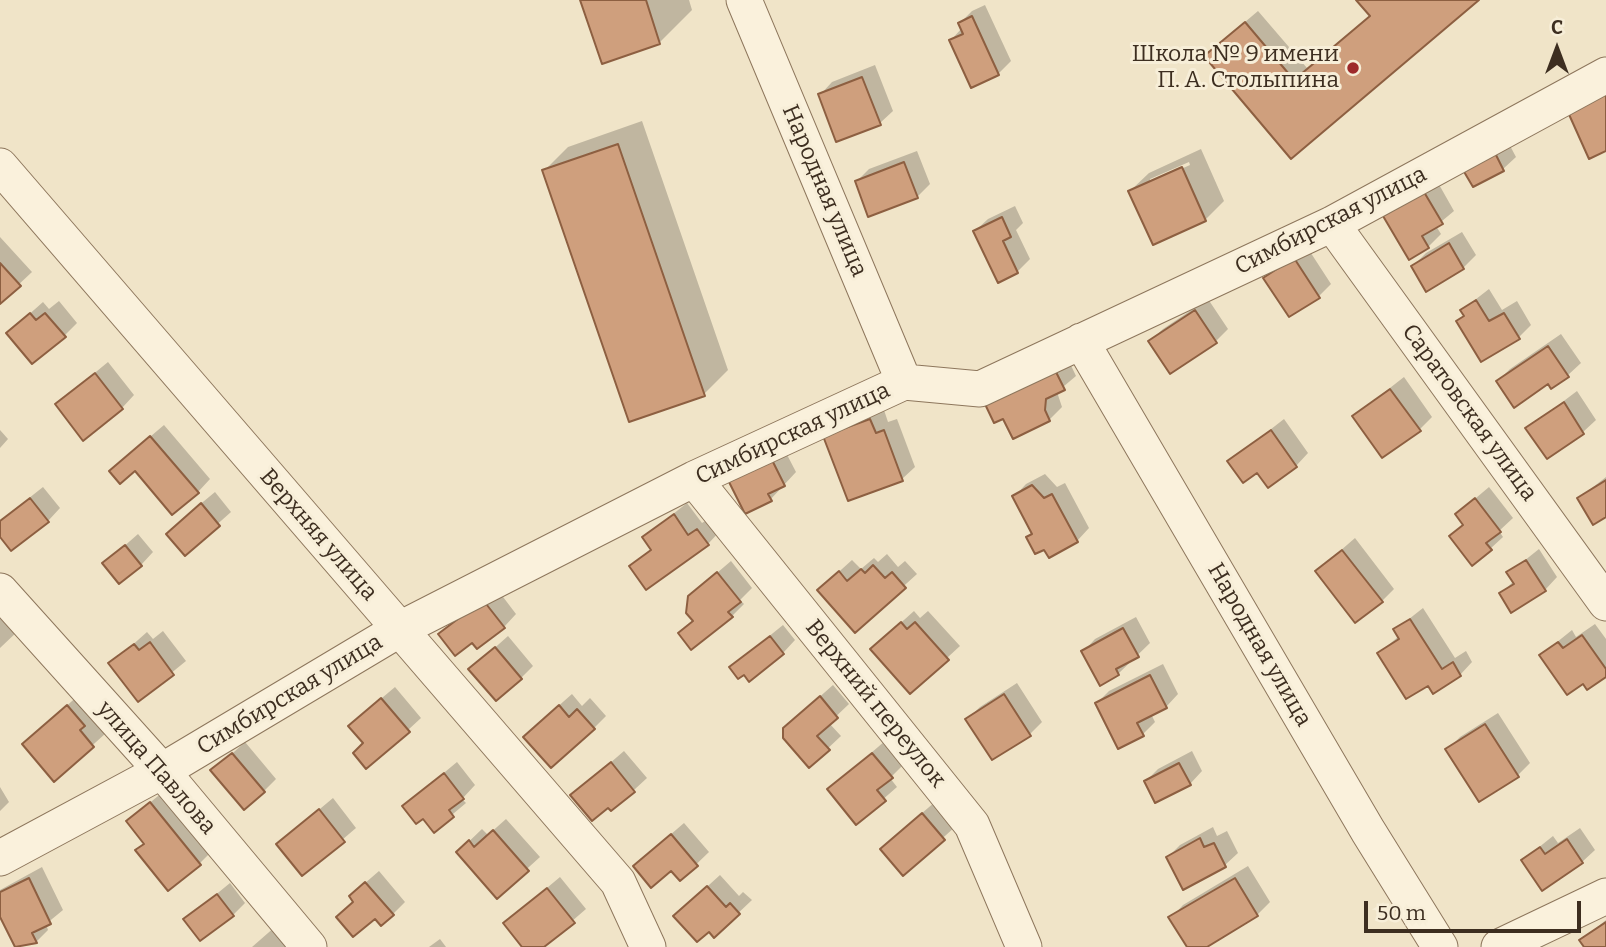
<!DOCTYPE html>
<meta charset="utf-8">
<style>
body{margin:0}
#map{position:relative;width:1606px;height:947px;overflow:hidden;background:#f0e4c8;font-family:Bitter,serif}
canvas{display:block}
.north{position:absolute;left:1522px;top:14px;width:70px;height:70px;-webkit-text-stroke:5px #f7eed8;paint-order:stroke;rotate:0deg;font-size:19px;font-weight:700;line-height:28px;text-align:center;color:#3d2e20}
.north::after{content:'';display:block;margin:auto;width:24px;height:32px;background:#3d2e20;clip-path:polygon(50% 0,100% 100%,50% 72%,0 100%)}
.scale{position:absolute;left:1364px;top:901px;width:217px;height:32px;box-sizing:border-box;border:4px solid #3d2e20;border-top:0;padding-left:9px;font-size:21px;line-height:24px;white-space:nowrap;color:#3d2e20;-webkit-text-stroke:5px #f7eed8;paint-order:stroke}
</style>
<div id="map">
<canvas width="1606" height="947"></canvas>
<div class="north">С</div>
<div class="scale">50 m</div>
</div>
<script>
const g = document.querySelector('canvas').getContext('2d');
g.lineJoin = 'round';
function fillPath(path, color) { g.fillStyle = color; g.fill(path, 'evenodd'); }
function strokePath(path, color, width, dash) { g.strokeStyle = color; g.lineWidth = width; g.lineCap = dash ? 'butt' : 'round'; g.setLineDash(dash || []); g.stroke(path); }
function drawText(font, color, halo, rows, align = 'center') {
  g.font = font + ' Bitter,serif'; g.lineWidth = 6; g.setLineDash([]); g.textBaseline = 'middle'; g.strokeStyle = halo; g.fillStyle = color; for (const [text, x, y, turn = 0] of rows) {
    g.save(); g.translate(x, y); g.rotate((+turn || 0) * Math.PI / 180); g.textAlign = isNaN(turn) ? turn : align; if (halo) g.strokeText(text, 0, 0); g.fillText(text, 0, 0); g.restore();
  }
}
fillPath(new Path2D(`
 M582 0H689L692 10 659 43Z
 M1358 0H1476L1291 156 1219 44 1258 11 1307 68 1371 15Z
 M985 5 1011 61 998 74 951 40 962 28 960 23 972 11Z
 M875 65 893 111 880 123 820 95 832 82Z
 M642 121 728 370 704 394 544 171 568 147Z
 M1508 142 1516 157 1503 169 1474 185 1465 170Z
 M1201 149 1224 201 1205 220 1154 243 1130 191 1149 173ZM1189 162 1190 165 1150 183V179Z
 M917 151 930 184 917 197 857 181 869 169Z
 M1437 181 1454 211 1436 226 1441 234 1428 247 1385 216Z
 M1015 206 1023 223 1016 230 1030 259 1017 272 975 231 988 219Z
 M1462 232 1476 255 1463 268 1427 289 1413 266 1426 253Z
 M0 237 32 272 0 302Z
 M1307 247 1331 284 1319 296 1265 278 1278 265Z
 M1489 289 1502 310 1517 301 1531 325 1519 337 1465 315 1462 310Z
 M1208 299 1228 329 1216 341 1170 372 1150 341 1163 329Z
 M59 301 77 323 64 336 8 333 43 302 49 309Z
 M1561 334 1581 363 1568 375 1552 386 1549 381H1498L1510 369Z
 M1067 357 1076 376 1057 392 1062 407 1049 420 1004 416Z
 M108 362 134 395 122 408 57 404Z
 M1404 377 1432 417 1420 429 1354 416Z
 M1577 391 1596 420 1583 432 1547 457 1528 428Z
 M883 407 888 422 897 419 915 467 902 479 825 437Z
 M1284 419 1308 453 1296 466 1230 461Z
 M164 425 210 479 198 492 124 459Z
 M0 430 8 439 0 448Z
 M783 447 796 472 770 500 730 480Z
 M1045 474 1057 487 1065 483 1089 528 1077 541 1045 547 1029 537 1033 533 1014 497 1026 484Z
 M1606 477V515L1579 498Z
 M43 487 60 508 48 521 0 534V521Z
 M1489 487 1513 518 1499 531 1503 537 1490 549 1451 536 1464 523 1457 514Z
 M215 492 231 512 185 553 180 521Z
 M687 503 702 523 710 518 720 531 708 544 631 566 652 548 644 537Z
 M138 534 153 552 141 565 105 563Z
 M1355 538 1394 589 1382 601 1317 571Z
 M1539 549 1557 577 1545 590 1501 593 1514 581 1509 573Z
 M887 554 898 567 905 561 917 574 855 630 832 578 852 560 861 569 874 558 878 562Z
 M731 561 752 588 740 600 744 604 732 616 680 633 694 620 690 596Z
 M497 589 516 614 504 627 472 640 440 634Z
 M0 608 19 630 0 648Z
 M1423 608 1455 658 1466 651 1472 662 1460 675 1428 683 1379 653 1399 636 1395 630Z
 M914 611 920 618 928 611 960 646 911 691 885 637Z
 M1136 617 1150 643 1118 674 1083 652 1095 639Z
 M1595 624 1606 639V675L1583 682 1541 655 1572 630 1576 637Z
 M783 625 795 640 783 653 731 667Z
 M163 631 186 661 138 700 111 664 147 632 153 639Z
 M508 636 533 666 521 678 471 669Z
 M1163 664 1178 694 1166 707 1151 714 1155 722 1143 734 1097 703 1109 691Z
 M1017 683 1042 722 1030 734 967 719 980 707Z
 M833 685 849 704 829 723 841 736 809 766 798 716Z
 M395 687 421 718 408 730 365 743 363 714Z
 M80 694 106 733 55 779 37 732Z
 M572 694 582 706 590 698 606 716 594 728 538 724Z
 M1498 713 1530 763 1517 776 1448 749 1460 737Z
 M885 741 904 764 890 778 897 787 857 822 829 789Z
 M245 742 276 779 264 791 213 771Z
 M624 751 647 778 634 790 611 809 573 795Z
 M1192 751 1202 771 1190 784 1146 781 1158 769Z
 M457 762 475 785 462 799 466 803 434 830 423 816 404 806Z
 M0 787 9 802 0 811Z
 M164 791 212 851 199 864 145 843 128 821Z
 M333 798 356 828 302 874 278 844Z
 M935 802 956 826 903 874 894 837Z
 M506 819 540 857 497 896 458 852 482 829 488 835Z
 M684 823 709 852 681 879 671 868 648 854Z
 M1213 827 1217 836 1227 831 1238 853 1225 865 1184 887 1168 857 1180 845Z
 M1580 828 1595 850 1582 862 1523 860 1553 836 1558 843Z
 M1248 866 1270 902 1257 915 1204 947H1189L1171 918 1183 905Z
 M42 867 63 910 46 924 48 930 36 942 16 947 0 914V890Z
 M379 871 405 902 393 914 355 901 364 884Z
 M720 875 739 896 743 892 752 900 715 935 688 904Z
 M560 877 586 909 542 947H524L505 923Z
 M230 883 245 903 233 915 186 919Z
 M1606 920V947H1586L1581 940Z
 M276 926 294 947H252Z
 M440 939 446 947H429Z`), '#0003');
const building = new Path2D(`
 M580 0H646L660 44 602 64Z
 M1356 0H1479L1291 159 1204 56 1245 22 1294 80 1370 16Z
 M972 16 999 75 971 88 949 40 963 34 958 23Z
 M862 77 881 125 836 142 818 94Z
 M1606 92V151L1589 159 1567 110Z
 M618 144 705 396 629 422 542 170Z
 M1495 153 1504 171 1473 187 1463 170Z
 M904 162 918 198 868 217 855 181Z
 M1182 167 1206 221 1153 245 1128 191Z
 M1424 192 1443 224 1422 236 1429 248 1409 260 1383 216Z
 M1002 217 1011 237 1003 241 1018 273 998 283 973 231Z
 M1449 243 1464 269 1426 292 1411 266Z
 M1294 258 1320 298 1289 317 1263 278Z
 M0 263 21 286 0 304Z
 M1476 300 1489 321 1504 313 1520 339 1481 362 1456 321 1464 316 1460 310Z
 M1195 310 1217 343 1170 374 1148 341Z
 M30 313 36 320 45 313 66 337 32 364 6 333Z
 M1548 346 1569 377 1551 389 1548 384 1514 408 1496 381Z
 M1054 368 1065 390 1046 399 1045 410 1050 421 1013 439 1003 419 994 423 984 402Z
 M95 373 123 409 83 441 55 404Z
 M1390 389 1421 431 1382 458 1352 416Z
 M1564 402 1584 434 1547 459 1525 428Z
 M870 419 876 433 884 430 903 481 848 501 823 436Z
 M1271 430 1297 467 1268 488 1257 473 1243 483 1227 461Z
 M150 436 199 493 172 515 135 471 120 484 109 471Z
 M771 458 785 486 768 494 772 501 745 514 728 480Z
 M1606 480V517L1593 525 1577 498Z
 M1032 485 1044 498 1052 494 1078 542 1049 558 1044 550 1035 554 1026 537 1032 534 1012 496Z
 M30 498 49 522 11 551 0 537V521Z
 M1475 498 1501 532 1486 543 1492 550 1472 566 1449 536 1463 525 1455 514Z
 M201 503 220 526 185 556 166 534Z
 M674 514 688 535 697 529 709 545 646 590 629 566 651 550 642 537Z
 M125 545 142 566 119 584 102 563Z
 M1342 550 1383 602 1355 623 1315 571Z
 M1526 560 1546 591 1511 613 1499 593 1514 584 1506 572Z
 M873 565 885 578 892 572 906 588 855 633 817 590 839 571 847 581 861 569 865 573Z
 M717 572 741 602 728 612 733 617 691 650 678 633 693 621 686 613 688 596Z
 M483 600 505 628 477 649 472 643 455 656 438 634Z
 M1410 619 1442 669 1453 662 1461 676 1433 694 1428 686 1406 699 1377 653 1399 639 1393 629Z
 M901 622 907 629 915 622 949 660 910 694 870 649Z
 M1123 628 1139 657 1116 669 1119 675 1100 686 1081 651Z
 M1582 635 1606 669V677L1587 690 1583 684 1567 695 1539 655 1558 642 1563 648Z
 M770 636 784 654 749 682 744 675 738 679 729 667Z
 M150 642 174 675 138 702 108 663 134 644 139 650Z
 M495 647 522 679 496 701 468 669Z
 M1150 675 1167 708 1137 723 1144 736 1118 749 1095 703Z
 M1004 694 1031 736 992 760 965 719Z
 M820 696 838 718 817 736 830 750 809 768 783 738V728Z
 M381 698 410 732 366 769 353 753 363 743 348 726Z
 M67 705 85 726 80 730 94 747 54 782 22 744Z
 M559 705 569 717 577 709 595 729 551 768 523 737Z
 M1485 724 1519 777 1479 802 1445 749Z
 M232 753 265 792 244 810 210 770Z
 M872 753 893 778 877 790 886 801 856 825 827 789Z
 M611 762 635 792 611 811 608 808 592 821 570 795Z
 M1179 763 1191 785 1155 803 1144 781Z
 M444 773 464 799 449 810 454 817 434 833 423 819 416 824 402 806Z
 M150 802 201 865 168 891 135 850 144 844 126 821Z
 M319 809 345 842 302 876 276 844Z
 M922 813 945 840 903 876 880 849Z
 M493 830 529 871 497 899 456 852 469 840 474 847Z
 M671 834 698 866 680 881 671 871 651 888 633 866Z
 M1200 838 1204 847 1214 843 1226 867 1183 890 1166 857Z
 M1567 839 1583 863 1542 891 1521 860 1540 847 1545 854Z
 M29 878 51 924 32 933 37 943 15 947 0 917V892Z
 M1235 878 1258 916 1207 947H1187L1168 917Z
 M365 882 394 915 381 926 375 919 353 937 336 917 353 902 349 896Z
 M707 886 726 907 730 903 740 914 714 938 709 932 697 942 673 916Z
 M547 888 575 923 544 947H522L503 923Z
 M217 894 234 916 200 941 183 919Z
 M1606 922V947H1584L1579 940Z`);
fillPath(building, '#cf9f7d');
strokePath(building, '#8d5f41', 2);
const street = new Path2D(`
 M744 0 904 382
 M0 166 618 882 648 947
 M1332 224 1606 603
 M1081 341 1368 831 1440 947
 M694 479 972 825 1024 947
 M0 591 162 771 309 947
 M0 858 162 771 400 629 694 479 904 382 980 389 1332 224 1606 75
 M1499 947 1606 896`);
strokePath(street, '#8d765c', 37);
strokePath(street, '#faf1dc', 35);
for (const [x, y, r, color] of [
 [1353,68,7,"#9e2a2b"]
]) { const dot = new Path2D(); dot.arc(x, y, r, 0, 2 * Math.PI); g.fillStyle = color; g.fill(dot); strokePath(dot, '#f7eed8', 2.5); }
drawText('23px', '#3d2e20', '#f7eed8', [
 ["Школа № 9 имени",1339,55],
 ["П. А. Столыпина",1339,81]
], 'right');
drawText('23px', '#3d2e20', '#f7eed8', [
 ["Народная улица",824,191,67],
 ["Симбирская улица",1331,221,-27],
 ["Саратовская улица",1469,413,54],
 ["Симбирская улица",793,434,-25],
 ["Верхняя улица",318,535,49],
 ["Народная улица",1259,645,60],
 ["Симбирская улица",290,695,-31],
 ["Верхний переулок",875,704,51],
 ["улица Павлова",156,768,49]
]);
</script>
